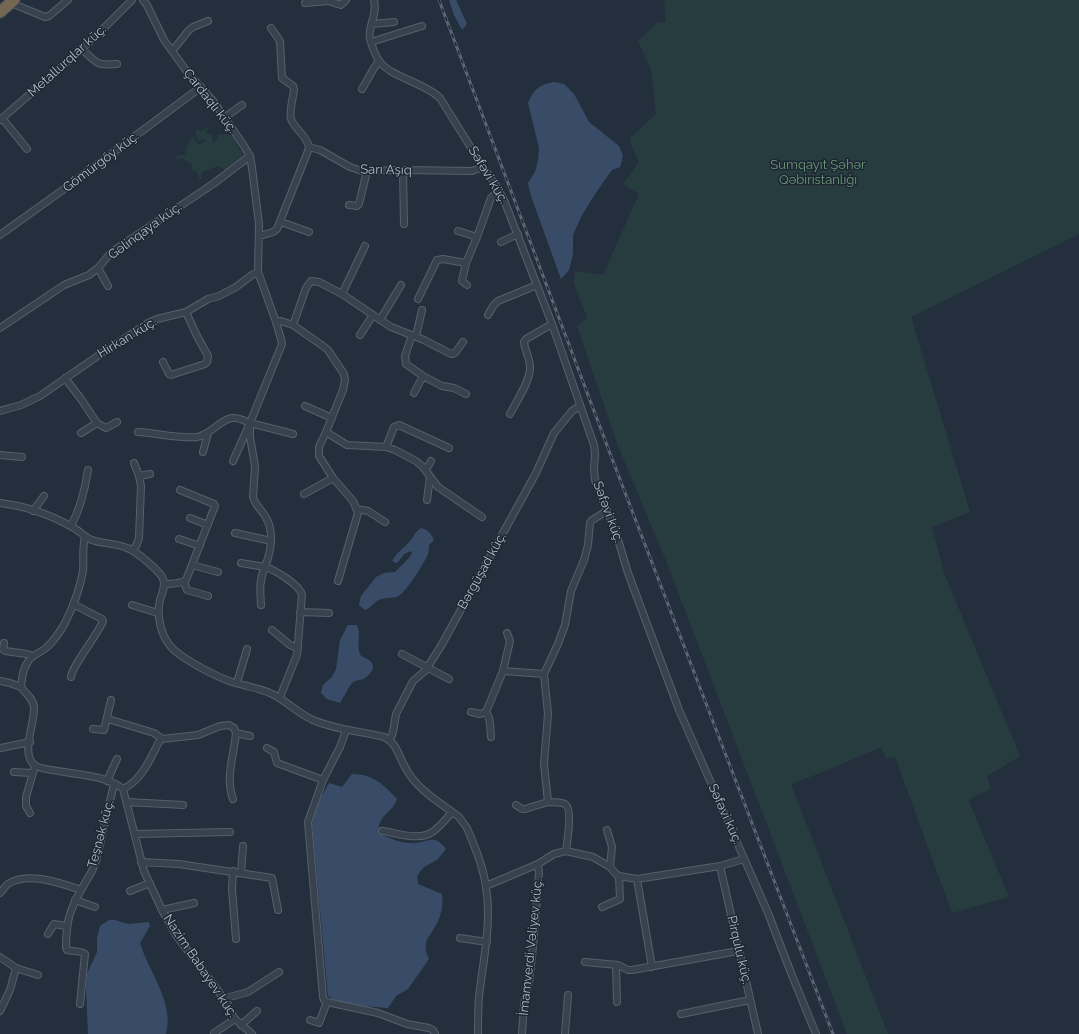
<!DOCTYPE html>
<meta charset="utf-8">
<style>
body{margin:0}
canvas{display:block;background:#242f3e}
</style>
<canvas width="1079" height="1034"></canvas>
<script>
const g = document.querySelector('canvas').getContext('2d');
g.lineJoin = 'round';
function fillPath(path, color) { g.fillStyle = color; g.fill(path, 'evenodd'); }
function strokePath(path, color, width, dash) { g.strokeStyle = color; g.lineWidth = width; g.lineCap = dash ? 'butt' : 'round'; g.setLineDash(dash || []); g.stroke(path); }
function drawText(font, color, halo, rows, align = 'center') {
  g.font = font + ' Raleway,sans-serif'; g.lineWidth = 3; g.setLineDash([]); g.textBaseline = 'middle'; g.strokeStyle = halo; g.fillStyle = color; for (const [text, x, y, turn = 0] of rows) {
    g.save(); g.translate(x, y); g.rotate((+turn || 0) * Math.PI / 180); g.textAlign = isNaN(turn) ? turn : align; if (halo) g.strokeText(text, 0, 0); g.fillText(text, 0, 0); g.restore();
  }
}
fillPath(new Path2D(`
 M664 0H1079V234L911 317 970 512 932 527 944 573 1020 756 987 776 991 789 972 798 969 801 1009 897 952 913 895 757 886 759 881 747 828 770 791 784 888 1034H847L667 563 618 446 577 326 587 318 574 283 575 271 603 275 639 194 623 184 639 162 631 144 630 138 656 114 652 75 649 65 638 41 657 23 666 22Z
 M207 128H209L205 132 212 135 213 142 217 140 219 135 224 134 235 136C234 145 242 149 243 157L226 170 218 166 202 172 201 175 202 179H199V176L195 170 193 171 191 169 192 164 182 158 176 160 177 155H185C188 146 186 142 194 136L197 144 200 145 205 141 204 139H202L198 141 195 131 198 130 200 131Z`), '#263c3f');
fillPath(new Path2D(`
 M449 0H456L467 24 462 30 454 15Z
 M554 82 564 84 574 94 589 122 619 146 623 156 620 167 612 170 595 194 582 215 573 235V254L569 270 561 279 531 196 528 183 535 172 538 161 539 148 528 103C534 89 539 85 554 82Z
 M421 528C428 530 431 533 434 540L429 545C429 548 429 551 428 554 425 562 407 590 400 595 393 600 384 596 377 601 372 604 371 608 365 610L359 605 361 596 376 577 384 573 395 572 409 558 412 553 411 551 404 554 398 562 396 563 392 561C396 553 404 548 410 541 414 536 415 532 421 528Z
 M348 625H357C362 637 355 644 361 656 374 661 378 668 365 678 361 681 355 679 351 684 348 688 344 697 340 703L327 699 321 693 323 685 332 677 336 669 340 640Z
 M352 774C373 774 384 785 397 799 393 813 378 814 378 833 389 838 400 843 412 843 427 844 434 832 446 849L437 860 424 867 417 876 418 884 442 894C443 904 442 915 436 925 429 938 421 942 429 959L408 989 396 996 388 1008C369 1006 343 1007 328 996L312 824 315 808 329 783 342 787Z
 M109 920H115L128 924 149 922 150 926 140 943C148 970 175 1004 166 1034H88L86 988 87 974 97 952V938L100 926Z`), '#394c67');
const street = new Path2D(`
 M143 0 147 5 164 40 188 73 214 102 244 146 250 156 252 168 259 224 258 272 276 322 281 339 282 344 250 423V437L255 466 253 497C255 505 261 509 265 516 275 531 271 551 265 567 275 570 300 585 302 595L297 655 280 697
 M374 0C378 15 367 27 370 39 372 46 375 56 380 62 391 77 425 83 440 98L483 167 495 184 504 200 552 324 594 445 595 454 594 469 595 480 616 533 628 573 660 659 679 710 768 913 791 973 816 1034
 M11 3 45 17 49 16 68 0
 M305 3 328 1 341 5 346 0
 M372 24 394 22
 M271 28 280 41 282 78 293 86 294 90C293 97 289 113 291 119 295 130 306 134 309 147L320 150 350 167 362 171 403 170 472 171 483 167
 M371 42 422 26
 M82 49C97 63 96 66 117 64
 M173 50 189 30 193 27 208 21
 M362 89 374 68 379 61
 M2 118 27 149
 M224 118 242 105
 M0 120 91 41 132 0
 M403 170 404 224
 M349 205 357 206 359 204 367 171
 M281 222 309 232
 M458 231 477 237
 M0 235 60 192 201 87
 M260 236 273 232 277 229 308 151 309 147
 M501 242 518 234
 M365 246 342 294 391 327 424 340 451 354 455 353 463 342
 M98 268 108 286
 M467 285 462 281 466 263 477 237 491 198 499 190
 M418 299 437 260 443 259 466 263
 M488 315 493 306 498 301 537 285
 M380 320 401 285
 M276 322 281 321 293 325 323 346 328 350 344 374 345 380 343 390 326 432 347 445 386 447 395 450 416 461 423 467 438 487 482 517
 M293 325 306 288 311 281 319 282 342 294
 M0 328 64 285 89 275 98 268 109 255 116 249 213 184 250 156
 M360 335 373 315
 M412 335 405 356 406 364 423 376 442 386 454 388 466 394
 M416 336 422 310
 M163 362 169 374 171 375 205 364 207 362 208 356 196 334 186 312
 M65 378 81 399 97 423 106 428 117 422
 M414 393 423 376
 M305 406 332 418
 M0 411 21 405 40 396 102 353 148 323 157 319 186 312 208 299 219 296 236 287 252 275 258 272
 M510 414C516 402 531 380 530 367 530 358 525 351 524 342L526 339 552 324
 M250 423 293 434
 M138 432C157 433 177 439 197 437 211 435 219 420 232 418 238 417 245 421 250 423L233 461
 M326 432 319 447V456L333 478 353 501 358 513 338 581
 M81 433 97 423
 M386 447 394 427 399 425 449 448
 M203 452 208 433
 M0 455 22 457
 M426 470 431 461
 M139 476 150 474
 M304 494 333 478
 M427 500 430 477
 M0 503C24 506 51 515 72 527 79 530 84 537 92 540 103 544 116 543 127 548 135 550 161 572 163 579 166 585 162 593 160 600 156 616 161 638 174 650 188 662 215 676 232 682 245 686 258 688 270 693 286 700 297 713 313 720 336 730 360 731 384 737 397 743 398 755 405 767 416 789 439 802 459 817L467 828C475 847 483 866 486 887 492 924 483 960 479 997 478 1009 478 1022 478 1034
 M357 509 368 511 385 522
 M33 511 44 496
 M190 518 208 525
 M71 526C80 509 85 490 88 470
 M235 533 271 541
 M85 537C82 548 84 559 83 571 80 588 73 607 65 623 60 632 54 641 46 648 41 652 33 655 29 660 23 668 22 678 21 687 25 694 33 697 34 707 35 722 23 747 31 761 33 764 35 766 38 767 61 774 105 773 123 789L144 871 162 910 176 935 219 992 235 1019 252 1034
 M179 539 200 546
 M132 550 136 546 139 538 141 486 139 476 134 463
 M241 563 265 567C259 580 260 591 261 605
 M192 565 218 572
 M184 582 187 590 208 596
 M164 584C171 584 180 584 186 580L215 506 214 504 180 490
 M132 605 158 613
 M300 612 329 613
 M272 630 290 645 298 648
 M4 643 3 649 5 651 27 654 33 656
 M402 654 449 679
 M503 671 510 641 507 633
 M544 674 558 644 565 625 571 591 584 560 588 545 590 523 592 520 607 511
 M71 677C72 666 97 636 103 621L102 619 73 604
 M0 681 10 683 21 687
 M237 683 247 649
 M471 712 480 714 486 712 503 671 544 674 548 714 544 764 548 802C553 802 560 802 565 804 573 808 567 843 566 851
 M486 712C491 718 490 728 491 737
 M108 719 154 733 162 739
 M93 729 104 730 111 700
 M346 730 340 747 323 780 308 822 323 997 324 1000 327 1002 378 1013 407 1024 429 1028 433 1030 435 1034
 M236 733 250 736
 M390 740 393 732 396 714 413 681 425 671 441 646 536 473 554 433 572 411 580 406
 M0 748 30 742
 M267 748 274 752 277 763 323 780
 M14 772 32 773
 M107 781 117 759
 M123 789C142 780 150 759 159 742L162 739 198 735 220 726 229 725 234 728 236 733C234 755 225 778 233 799
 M127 802 183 805
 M516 805 522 809H525L548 802
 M30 813 26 806V797L35 766
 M607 830 612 847 610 867
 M382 831C397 833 415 840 429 834 438 830 446 819 452 812
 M135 834 230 832
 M141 862 179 864 272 878 278 910
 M720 866 758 1034
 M233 871 232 889 236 939
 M241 873 243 846
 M637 879 652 967
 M486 886 538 864
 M130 891 150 883
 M0 893C3 890 5 886 8 884 27 871 61 883 81 890L92 871 96 861 114 784
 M75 900 95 907
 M602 907 620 899 619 876
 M162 910 194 903
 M48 934 54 924 66 926
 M460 938 487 942
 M0 957 16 968 10 990 0 1011
 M585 962 618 965 628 970H632L738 951
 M616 965 617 1002
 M16 968 38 975
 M222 999 248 992 279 972
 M80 1004 85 954C80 950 72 952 67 950L66 948C66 923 69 911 81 890
 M681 1014 750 1000
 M310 1020 319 1023 327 1002
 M241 1025 257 1011
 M214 1033 235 1019
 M522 1034 524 1005 529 982 533 947 537 898 539 873 538 864 554 854 566 851 593 857 610 867 615 873 619 876 637 879 720 866 744 859
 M565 1034 568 995`);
const highway = new Path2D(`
 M0 12 14 0`);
strokePath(street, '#565f6c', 8);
strokePath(highway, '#434c59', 13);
strokePath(street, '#38414e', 6);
strokePath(highway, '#746855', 11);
const rail = new Path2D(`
 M439 0 611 456 833 1034`);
strokePath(rail, '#5a6575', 3);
strokePath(rail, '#1d2633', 1.5, [4.5]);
drawText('13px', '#b4bcc9', '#1d2633', [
 ["Metallurqlar küç.",67,61,-42],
 ["Çardaqlı küç.",210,101,52],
 ["Gömürgöy küç.",101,162,-37],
 ["Sarı Aşıq",386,170,1],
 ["Səfəvi küç.",488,175,59],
 ["Gəlinqaya küç.",145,231,-36],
 ["Hirkan küç.",127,338,-31],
 ["Səfəvi küç.",608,512,70],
 ["Bərgüşad küç.",482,571,-61],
 ["Səfəvi küç.",725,814,66],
 ["Teşnək küç.",101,834,-75],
 ["İmamverdi Vəliyev küç.",531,947,-84],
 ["Pirqulu küç.",739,950,77],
 ["Nazim Babayev küç.",200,966,56]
]);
drawText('13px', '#6b9a76', '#1d2633', [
 ["Sumqayıt Şəhər",818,165],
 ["Qəbiristanlığı",818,180]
]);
</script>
